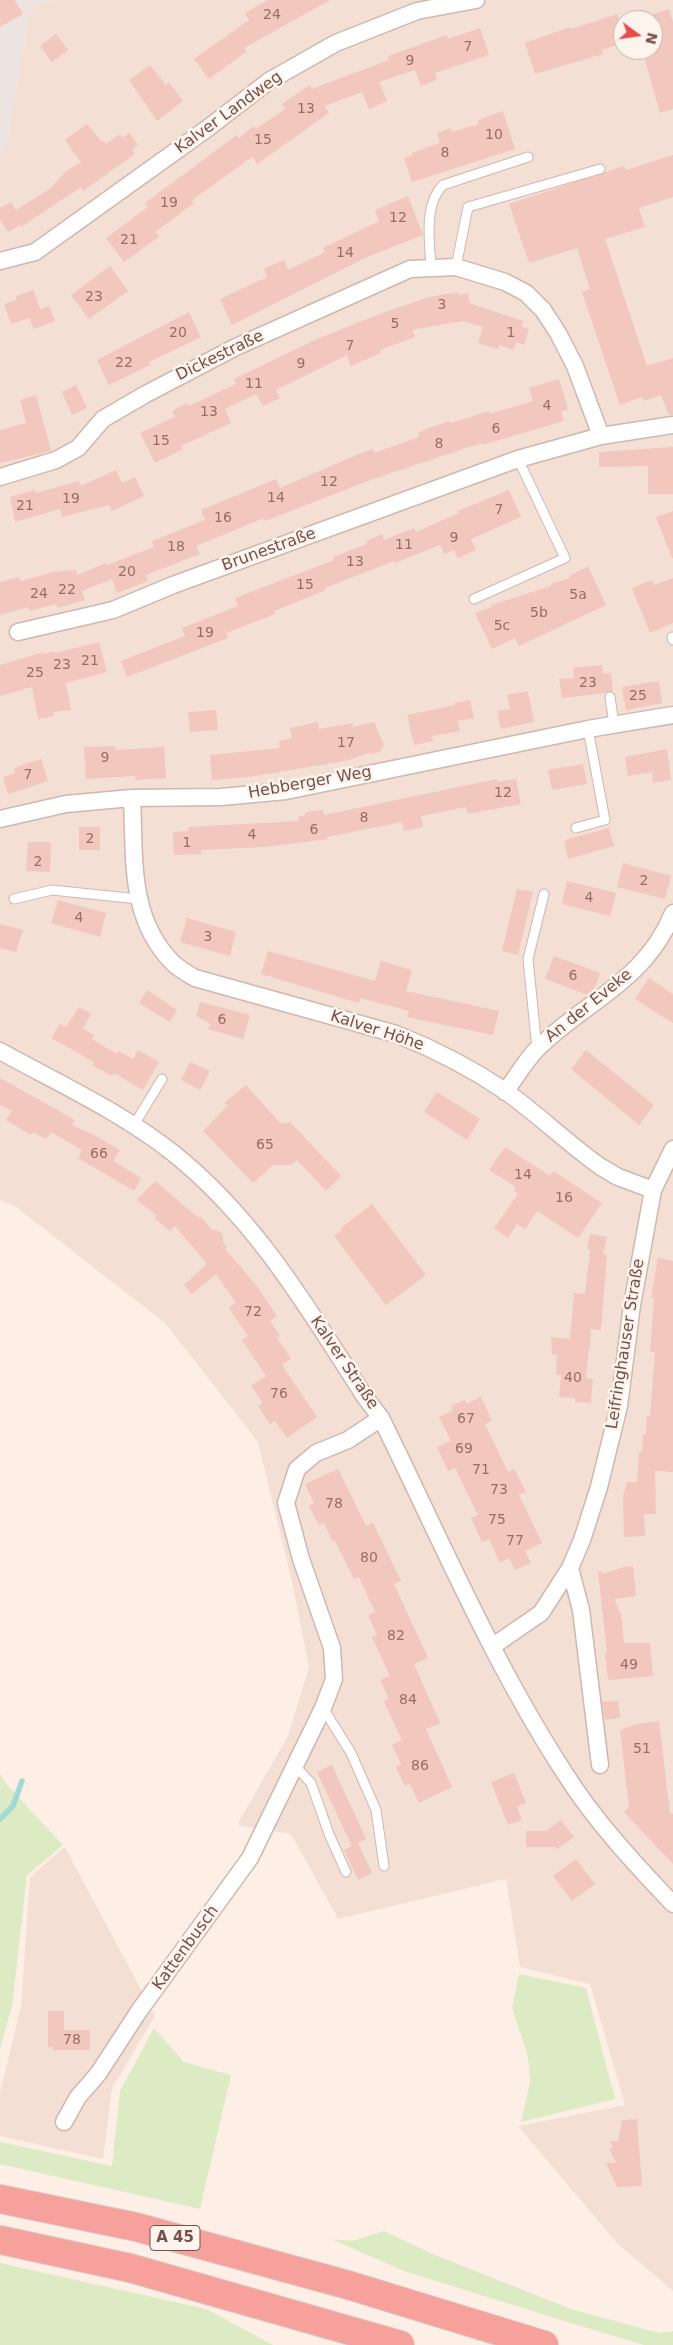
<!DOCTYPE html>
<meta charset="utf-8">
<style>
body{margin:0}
#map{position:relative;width:673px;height:2345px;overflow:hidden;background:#fdefe6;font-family:"DejaVu Sans",sans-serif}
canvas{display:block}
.north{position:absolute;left:613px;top:10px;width:50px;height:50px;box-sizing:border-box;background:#fff4ed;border:1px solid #c8b3ac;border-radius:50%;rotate:104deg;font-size:14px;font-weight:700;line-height:20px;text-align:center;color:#76514a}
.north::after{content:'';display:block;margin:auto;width:18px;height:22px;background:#e74c4b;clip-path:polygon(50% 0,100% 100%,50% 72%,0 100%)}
</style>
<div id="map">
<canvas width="673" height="2345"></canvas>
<div class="north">N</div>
</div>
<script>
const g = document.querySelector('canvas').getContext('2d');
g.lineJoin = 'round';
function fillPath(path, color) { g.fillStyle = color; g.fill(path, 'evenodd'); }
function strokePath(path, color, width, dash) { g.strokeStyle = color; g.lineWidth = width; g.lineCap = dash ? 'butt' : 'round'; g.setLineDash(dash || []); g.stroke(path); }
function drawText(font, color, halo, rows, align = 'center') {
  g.font = font + ' "DejaVu Sans",sans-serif'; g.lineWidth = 5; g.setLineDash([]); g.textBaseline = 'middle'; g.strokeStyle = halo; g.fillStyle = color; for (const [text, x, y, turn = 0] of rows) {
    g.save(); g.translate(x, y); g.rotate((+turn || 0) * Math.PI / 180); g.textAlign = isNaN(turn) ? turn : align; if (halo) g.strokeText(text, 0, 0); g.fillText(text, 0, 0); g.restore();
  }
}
fillPath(new Path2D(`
 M55 0H673V2291L617 2243 518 2126 625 2105 590 1984 520 1967 506 1879 338 1919 291 1834 237 1825 288 1736 309 1667 292 1582 258 1442 166 1324 15 1206 0 1200V151H5L31 9ZM623 20H653V50H623Z
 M65 1847 155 2016 112 2088 103 2159 0 2136V2092L21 2006 30 1877Z`), '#f4dfd4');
fillPath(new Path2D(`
 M0 0H55L31 9 5 151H0Z`), '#ede3e0');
fillPath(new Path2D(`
 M0 1774 7 1785 63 1845 27 1875 12 2006 0 2049Z
 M519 1974 586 1988 615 2099 521 2122 530 2082 528 2056 512 2008Z
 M154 2028 184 2062 231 2075 200 2209 0 2164V2142L112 2166 120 2091Z
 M384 2231 435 2255 571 2309 659 2333 673 2331V2345H644L577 2325 404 2271 331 2239 352 2241Z
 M0 2263 206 2309 273 2345H0Z`), '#dcebc4');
strokePath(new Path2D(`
 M0 1819 13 1806 22 1781`), '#a0d9d5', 5.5);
fillPath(new Path2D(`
 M0 0H15L23 14 0 27Z
 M268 0H330L244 48 247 51 209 79 194 59 249 20 245 13Z
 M669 9 673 22V109L660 113 642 50H653V14Z
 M617 14 619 20 623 18V43L602 50 603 54 535 74 525 43 570 27 571 29Z
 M480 28 489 55 435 73 437 80 421 86 415 70 379 82 387 101 369 109 362 92 325 106 329 113 257 164 252 157 192 200 194 203 155 232 159 237 124 262 106 238 148 207 145 203 237 135 239 138 254 126 256 129 285 109 282 104 310 85 312 89 389 60 388 56 447 35 448 39Z
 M56 34 68 50 52 62 40 46Z
 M150 65 166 85 169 82 183 101 157 121 129 80Z
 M503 111 515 149 412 182 404 158 412 155V153L440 143 437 133 451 128 452 132 479 124 478 120Z
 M87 124 102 142 104 141 106 144 120 134 123 138 129 133 138 145 132 149 135 154 83 191 81 187 21 227 20 225 8 232 0 220V208L11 202 16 210 51 188 65 172 81 162 65 140Z
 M673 155V197L639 208 645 227 605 239 647 366 673 358V415H669L661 395 644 401 642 397 620 405 582 292 590 289 577 248 529 263 509 204 624 166 626 170Z
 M408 196 423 235 367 257 232 325 220 299 267 277 264 269 284 260 288 270 325 252 323 248 379 221 375 210Z
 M110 266 128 291 89 319 71 295Z
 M33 290 40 309 49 306 55 321 34 329 29 318 11 324 4 304 17 300 16 296Z
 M458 292V295L468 293 469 303 523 321 521 326 529 329 524 345 516 342 513 350 499 345 498 349 478 343 483 327 463 321 412 330 415 337 380 350 381 353 351 366 347 355 276 390 280 398 263 406 256 394 225 409 231 423 181 446 183 449 155 463 140 433 175 417 172 411 187 403 189 406 236 384 234 379 317 339 377 315 429 297Z
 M189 312 201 337 149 362 150 365 109 385 97 360Z
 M559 379 568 409 561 412 564 421 482 445 481 443 373 479 265 521 264 518 196 546 200 554 146 575 148 581 117 593 112 579 82 591 85 600 58 608 56 604 29 611 28 607 0 615V582L19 577 21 581 53 572 76 570 77 575 106 563 107 565 154 547 152 541 205 520 201 510 252 489 276 479 280 488 354 456 373 449 374 453 419 437 418 433 426 429 450 421 451 423 489 411 490 414 533 401 529 388Z
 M76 385 87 408 72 415 62 392Z
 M36 395 51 451 0 463V430L26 423 20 400Z
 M673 447V494H648V466L599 467V452Z
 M116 470 122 483 135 477 144 496 112 511 109 505 62 517 60 509 15 522 10 497 35 490 36 493 79 481 81 486Z
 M509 490 521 517 471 539 476 550 458 558 454 550 444 554 440 545 395 563 394 561 325 588 326 590 274 611 275 614 226 633 228 638 127 677 121 661 185 636 182 628 238 606 235 598 334 560 333 557 367 544 366 541 382 534 384 540 414 528 416 532 459 513 458 511Z
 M673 511V558H672L656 517Z
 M588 566 606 605 519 646 515 638 492 649 475 613 492 607 491 605 551 586V584L570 578 569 576Z
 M673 578V623L650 633 632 588 652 580 654 585Z
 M99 642 107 672 66 683 71 710 53 712 54 716 38 719 32 687 0 696V665L44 652V654L54 651 55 653Z
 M602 665 603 674 611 673 613 692 562 698 559 679 574 678 573 668Z
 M659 681 662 703 626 710 622 687Z
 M528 691 534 722 501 729 497 711 510 709 507 695Z
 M470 700 474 718 458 721 460 731 432 736 433 741 414 745 407 715 455 705 454 703Z
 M216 710 218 730 190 732 188 712Z
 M318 722 319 729 352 723 353 727 374 722 384 745 380 752 370 754V753L345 761 249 777 212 780 210 755 280 748 279 741 292 738 290 728Z
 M115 746 116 750 164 747 166 778 135 780V776L86 779 84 747Z
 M667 749 671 780 653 783 652 772 628 776 625 757Z
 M41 759 48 781 8 794 3 777 15 773 14 768Z
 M583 764 587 784 552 790 548 770Z
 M497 779 498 782 516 779 521 804 468 814 466 807 421 816 423 827 404 831 402 822 327 837 328 839 265 847 201 850V854L174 855 173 832 189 831V827L299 821V816H304L306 812 323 810 324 815Z
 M79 827H100V850H79Z
 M609 828 614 846 568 859 564 840Z
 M28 842H51L50 872 26 871Z
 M623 863 671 876 665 899 617 887Z
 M567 881 616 893 610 916 562 904Z
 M517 889 533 892 518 955 502 951Z
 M58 900 106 913 100 937 51 923Z
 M187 918 236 932 230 956 180 942Z
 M0 924 23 930 16 952 0 948Z
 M268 951 375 981 381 961 412 970 406 991 499 1011 493 1035 407 1017 409 1011 360 998 359 1003 261 974Z
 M554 956 600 973 594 990 588 995 545 979Z
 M649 978 673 994V1023L635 999Z
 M147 990 177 1010 170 1022 139 1003Z
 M200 1002 250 1015 243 1039 208 1029 211 1024 196 1016Z
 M79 1007 91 1014 83 1029 94 1035 92 1039 117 1054 119 1051 133 1059 138 1050 159 1062 143 1090 114 1073 112 1076 92 1065 94 1062 51 1038 60 1024 66 1027Z
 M586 1050 654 1105 639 1125 571 1069Z
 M190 1062 210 1071 200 1090 181 1080Z
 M0 1078 75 1120 72 1125 92 1134 120 1150 113 1161 141 1178 134 1191 78 1158 82 1150 51 1132 46 1139 33 1132 31 1135 6 1120 12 1111 0 1105Z
 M246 1085 281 1124 290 1122 341 1176 326 1191 297 1160 291 1165H273L253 1183 203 1131 228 1105 224 1103Z
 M437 1092 480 1119 467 1140 424 1112Z
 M505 1147 550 1176 553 1171 602 1203 578 1238 537 1211 525 1229 517 1224 508 1238 494 1228 518 1194 514 1191 516 1187 489 1170Z
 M155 1181 199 1218 200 1216 212 1230 219 1231 223 1235V1242L227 1247 225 1249 257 1286 277 1316 270 1321 280 1336 277 1338 291 1358 282 1365 317 1417 287 1438 275 1421 270 1424 258 1406 263 1403 251 1386 266 1376 242 1340 248 1336 229 1308 236 1303 216 1274 192 1294 184 1285 207 1264 175 1226 170 1231 154 1218 157 1216 137 1200Z
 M372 1204 426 1275 386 1305 334 1236 342 1230 341 1228Z
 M590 1234 607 1237 603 1254 607 1255 601 1330 591 1329 590 1347H589L586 1378 593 1379 591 1403 575 1402V1398L559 1397 561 1375H556L557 1355 552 1354 551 1337 570 1339 574 1293 585 1294 590 1250 587 1249Z
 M658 1258 673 1261V1472L655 1471 656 1514H644L645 1536 624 1537 623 1497 627 1482H637L639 1452H642L643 1434H646L647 1416H650L655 1352H650L654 1298H651Z
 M481 1397 492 1421 485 1424 508 1472 514 1469 526 1492 519 1495 542 1543 525 1551 531 1563 515 1570 509 1558 500 1563 489 1539 482 1542 471 1518 478 1515 455 1468 448 1471 437 1447 451 1441 439 1417 453 1410 451 1406 465 1400 467 1404Z
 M338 1469 366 1526 373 1523 401 1581 394 1584 428 1658 414 1664 440 1723 426 1729 452 1787 419 1803 410 1784 405 1786 396 1767 401 1764 392 1745 402 1740 384 1702 389 1699 380 1680 390 1676 372 1637 377 1635 368 1615 375 1612 359 1577 354 1579 335 1541 333 1542 324 1523 319 1525 309 1506 314 1503 305 1484Z
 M633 1566 636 1596 614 1599 621 1614 624 1643H650L653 1676 608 1680 605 1654H607L598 1572 601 1571 602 1574 624 1567Z
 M618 1701 620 1718 605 1720 602 1702Z
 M659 1721 670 1813 673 1814V1864L624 1812 629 1807 620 1730 638 1724Z
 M332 1765 366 1839 352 1846 317 1772Z
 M514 1773 526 1803 517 1807 522 1820 508 1825 491 1782Z
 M561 1820 574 1837 557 1849 555 1847H526V1831H546Z
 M358 1843 372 1873 358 1880 344 1850Z
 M576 1859 595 1884 572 1901 553 1876Z
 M48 2011H64V2030H90V2050H53V2047H48Z
 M637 2119 642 2186 617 2187 606 2163H616L609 2148H613L610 2141H618L622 2120Z`), '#f2c7bd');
const lane = new Path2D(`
 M456 267 468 207 600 169
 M431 268C430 242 423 205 443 185L528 157
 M474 599 565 558 518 459
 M672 637 673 640
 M610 697 614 724
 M576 828 605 820 588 729
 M14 899 52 890 138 899
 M537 1049 528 959 544 894
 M134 1125 162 1079
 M323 1708 351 1753 376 1810 384 1866
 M294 1765 311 1783 329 1834 346 1872`);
const street = new Path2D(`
 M0 261 35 252 208 128 269 81 336 43 417 11 476 0
 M0 477 56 460 78 448 103 419 146 394 236 347 410 269 456 267 505 282 526 293 543 310 558 333 575 366 601 436
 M18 632 113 610 173 585 518 459 601 436 673 425
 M132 798C135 857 128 918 173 963 179 969 188 974 195 978L396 1034C434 1049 471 1068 505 1091 538 1114 568 1144 601 1167L618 1177 653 1190
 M0 819 66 804 132 798 221 797 286 791 588 729 673 715
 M0 1051C58 1083 121 1112 173 1153 256 1219 309 1310 365 1397L381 1418C439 1536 493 1663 564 1772 594 1820 634 1863 673 1904
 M505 1092C516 1078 525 1061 537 1049 585 1001 645 982 673 913
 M570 1568 581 1610 600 1765
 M493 1646 541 1613 570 1568 582 1540 599 1487 619 1406 632 1305 653 1190 673 1149
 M64 2122 78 2097 98 2074 139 2011 250 1858 323 1708 334 1679 332 1648 301 1559 286 1503 297 1469 316 1453 348 1440 381 1418`);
const highway = new Path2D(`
 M0 2199 136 2227 348 2285 544 2345
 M0 2240 130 2268 400 2345`);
strokePath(lane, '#d1b7ae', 11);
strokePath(street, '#d1b7ae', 19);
strokePath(highway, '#d9cecc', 30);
strokePath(lane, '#fff', 9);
strokePath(street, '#fff', 16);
strokePath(highway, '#f7a19d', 28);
drawText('14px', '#956e67', null, [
 ["24",272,15],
 ["7",468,47],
 ["9",410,61],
 ["13",306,109],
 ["10",494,135],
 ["15",263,140],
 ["8",445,153],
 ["19",169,203],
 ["12",398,218],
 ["21",129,240],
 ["14",345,253],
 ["23",94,297],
 ["3",442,305],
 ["5",395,324],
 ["20",178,333],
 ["1",511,333],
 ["7",350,346],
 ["22",124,363],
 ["9",301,364],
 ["11",254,384],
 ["4",547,406],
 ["13",209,412],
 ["6",496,429],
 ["15",161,441],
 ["8",439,444],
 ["12",329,482],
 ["14",276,498],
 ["19",71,499],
 ["21",25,506],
 ["7",499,510],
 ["16",223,518],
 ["9",454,538],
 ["11",404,545],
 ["18",176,547],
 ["13",355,562],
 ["20",127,572],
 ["15",305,585],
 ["22",67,590],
 ["24",39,594],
 ["5a",578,595],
 ["5b",539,613],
 ["5c",502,626],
 ["19",205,633],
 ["21",90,661],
 ["23",62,665],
 ["25",35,673],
 ["23",588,683],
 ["25",638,696],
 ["17",346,743],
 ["9",105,758],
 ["7",28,775],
 ["12",503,793],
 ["8",364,818],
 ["6",314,830],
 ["4",252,835],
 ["2",90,839],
 ["1",187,843],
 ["2",38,862],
 ["2",644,881],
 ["4",589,898],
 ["4",79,918],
 ["3",208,937],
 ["6",573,976],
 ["6",222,1020],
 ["65",265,1145],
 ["66",99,1154],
 ["14",523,1175],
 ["16",564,1198],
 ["72",253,1312],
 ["40",573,1378],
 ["76",279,1394],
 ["67",466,1419],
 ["69",464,1449],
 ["71",481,1470],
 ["73",499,1490],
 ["78",334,1504],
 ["75",497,1520],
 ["77",515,1541],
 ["80",369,1558],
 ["82",396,1636],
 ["49",629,1665],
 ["84",408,1700],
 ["51",642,1749],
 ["86",420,1766],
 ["78",72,2040]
]);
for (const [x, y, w] of [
 [175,2238,50]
]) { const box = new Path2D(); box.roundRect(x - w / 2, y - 12.5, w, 25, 4); g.fillStyle = '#fff4ed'; g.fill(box); strokePath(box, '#76514a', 1); }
drawText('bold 15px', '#76514a', null, [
 ["A 45",175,2238]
]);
drawText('16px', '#76514a', '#fff4ed', [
 ["Kalver Landweg",229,113,-36],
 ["Dickestraße",220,356,-26],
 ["Brunestraße",269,550,-20],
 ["Hebberger Weg",310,783,-10],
 ["An der Eveke",589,1006,-39],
 ["Kalver Höhe",377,1031,18],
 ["Leifringhauser Straße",626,1344,-81],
 ["Kalver Straße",344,1363,56],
 ["Kattenbusch",186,1948,-54]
]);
</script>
